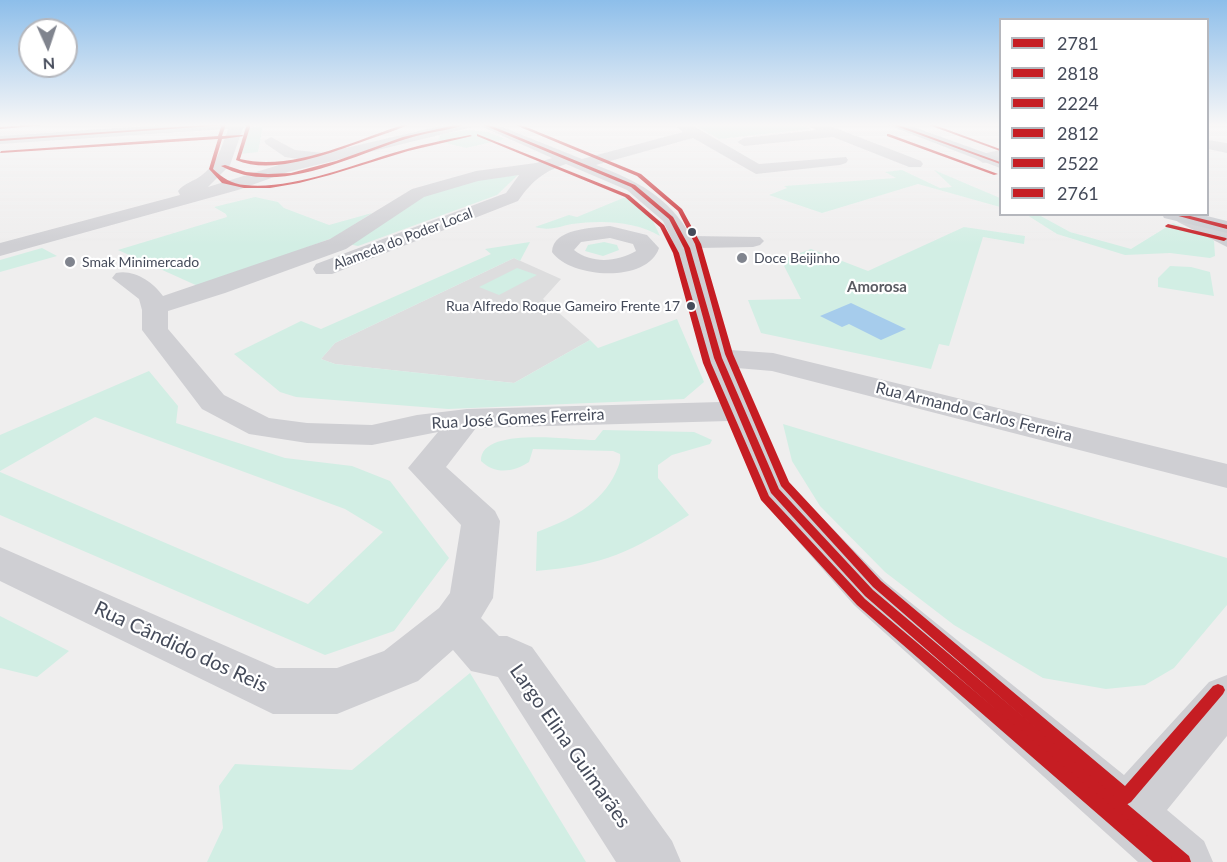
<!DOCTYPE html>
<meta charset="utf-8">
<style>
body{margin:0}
#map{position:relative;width:1227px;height:862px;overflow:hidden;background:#efeeee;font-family:Lato,sans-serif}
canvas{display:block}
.legend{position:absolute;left:999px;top:18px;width:210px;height:198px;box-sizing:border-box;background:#fff;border:2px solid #b5b7bd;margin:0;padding:8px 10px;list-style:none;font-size:18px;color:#454b5a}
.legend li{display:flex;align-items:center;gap:12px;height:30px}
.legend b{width:30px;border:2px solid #b5b7bd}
.north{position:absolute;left:18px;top:18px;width:60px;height:60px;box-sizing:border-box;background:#fff;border:2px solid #b5b7bd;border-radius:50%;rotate:177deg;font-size:16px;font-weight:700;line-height:24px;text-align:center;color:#454b5a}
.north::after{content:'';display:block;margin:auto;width:21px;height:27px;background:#80848e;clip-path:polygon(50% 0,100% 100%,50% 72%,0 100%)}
</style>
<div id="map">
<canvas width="1227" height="862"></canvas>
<ul class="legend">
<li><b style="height:8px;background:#c61d23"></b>2781</li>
<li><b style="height:8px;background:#c61d23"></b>2818</li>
<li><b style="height:8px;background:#c61d23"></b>2224</li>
<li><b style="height:8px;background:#c61d23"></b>2812</li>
<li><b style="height:8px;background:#c61d23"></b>2522</li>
<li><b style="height:8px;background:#c61d23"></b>2761</li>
</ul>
<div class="north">N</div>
</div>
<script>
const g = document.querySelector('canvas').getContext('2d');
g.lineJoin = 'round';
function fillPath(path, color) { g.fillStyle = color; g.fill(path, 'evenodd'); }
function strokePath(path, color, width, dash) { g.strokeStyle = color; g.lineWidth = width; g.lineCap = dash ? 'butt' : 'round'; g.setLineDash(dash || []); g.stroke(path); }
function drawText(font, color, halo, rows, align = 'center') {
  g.font = font + ' Lato,sans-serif'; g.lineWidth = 4.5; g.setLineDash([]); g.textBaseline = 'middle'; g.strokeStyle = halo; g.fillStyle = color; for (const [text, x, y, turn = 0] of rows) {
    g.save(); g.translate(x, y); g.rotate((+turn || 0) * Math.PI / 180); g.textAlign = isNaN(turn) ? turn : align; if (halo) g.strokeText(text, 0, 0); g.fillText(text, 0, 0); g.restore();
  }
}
fillPath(new Path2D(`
 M514 258 561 279 543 299 590 340 514 383 335 364 321 359 335 343Z`), '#ddddde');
fillPath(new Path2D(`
 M692 124H799L811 129 719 139Z
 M263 126 258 152 240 154 245 128Z
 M467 130 488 132 505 139 466 148 438 141 441 134Z
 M902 170 940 188 952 187 934 170 1000 198V207L918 184 822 213 769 195 787 188 784 186 896 178 885 172Z
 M518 175 497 195 358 246 348 244 423 195 484 177Z
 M628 196 651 217 660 236C635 221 601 220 572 224 557 227 550 231 535 227L569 215 577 217Z
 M255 197 278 202 284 208 329 225 372 213 335 237 200 287 118 250 227 217 226 214 214 207Z
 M1027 215H1039L1070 232 1131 249 1173 223 1211 238 1214 241 1215 256 1210 258 1170 253 1125 255 1057 234Z
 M964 227 1025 236 1024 244 983 237 949 346 939 344 931 369 761 333 748 300 801 299 781 260 811 249 868 271Z
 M530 242 520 261 514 258 335 343 321 359 335 364 514 383 590 340 598 348 677 319 704 382 684 399 448 409 296 397 280 392 234 354 301 321 321 329 491 254 485 249Z
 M604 242 617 245 619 250 603 256 585 251 588 245Z
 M42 248 57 256 0 272V260Z
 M1170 266 1191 267 1210 272 1214 296 1158 287V278Z
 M517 268 537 275 499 295 479 287Z
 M149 371 178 406 176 423 285 458 352 466 390 481 449 558 394 631 325 655 0 515V472L308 604 383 532 345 509 95 417 0 471V435Z
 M783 424 1227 558V605L1174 668 1145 685 1106 689 1043 678 954 625 885 572 820 506 792 461Z
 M603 430 694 432 712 440 710 444 672 455 658 465V478L689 515C631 552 605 565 536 571L537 532C569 520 601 505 616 472 619 465 621 461 620 454L613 451 533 449 529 462C514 472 495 475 481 461 480 426 570 440 595 440Z
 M0 616 69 651 37 677 0 668Z
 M470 673 586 862H207L223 828 219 786 235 764 352 770Z`), '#d2eee4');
fillPath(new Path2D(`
 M851 303 906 329 881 340 849 324 842 327 820 316Z`), '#a6ccec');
fillPath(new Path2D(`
 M176 124H248L243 128 230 165 208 187 298 159 285 157 266 144 264 141 271 137 295 150 324 153 449 124H474L472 127 288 172 238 190 0 256V243L180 195 178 191C184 183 195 181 202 175 217 164 222 146 228 129L0 144V136Z
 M476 124H495L582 159 683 132 673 124H690L759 164 846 157 848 160 846 163 840 165 756 174 693 138 596 165C637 181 668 196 691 236L760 237 764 241 760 245 753 247 698 248 730 350 773 353 1227 464V488L772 371 737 368 790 485 884 581 1124 775 1209 682 1227 675V736L1167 810 1204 841 1213 862H1138L854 605 762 500 729 421 476 428 446 467 495 511 500 521 493 598 481 618 499 636H507L532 647 672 841 681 862H616L498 677 471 671 453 650 418 681 337 714H273L0 581V547L276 668H337L384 651 439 608 450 593 461 525 408 468 438 432 372 445 307 443 249 434 202 409 142 330V310L139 299 112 278 116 273C134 269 153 282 163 296L330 239 412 189 476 171 536 163 552 158ZM566 164 627 190 663 221 676 248 704 358 721 402 467 409 417 415 372 425 307 423 269 418 224 395 168 329V311L225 293 346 249 424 197 478 181 519 175 506 193 316 264 313 269 316 274H332L518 201C532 181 543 172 566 164Z
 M805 124H825L921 161 923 164 921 167H909L833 137 744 146 737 142 744 138 816 130Z
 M1208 140 1227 143V153L1208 149Z
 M1000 150V160L983 163 975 158 977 155Z
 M1178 214H1193L1227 230V247L1178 222 1175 218Z
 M610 226 647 235 659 248C648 283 571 279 552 252 553 228 593 228 610 226ZM610 238 633 244 636 251C617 262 592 264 574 250L581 242Z`), '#cfcfd3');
fillPath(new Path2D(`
 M885 124H905L1000 158V168Z
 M1162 214H1199L1227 221V233L1164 218Z`), '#c8cacf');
fillPath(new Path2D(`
 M220 124H241L0 141V139Z
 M459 124H468C448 131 426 132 406 139 350 156 278 197 221 166L225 165 246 172 268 174 291 173 336 161 403 137Z
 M481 124H487L635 185 673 217 690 248 722 358 779 489 873 590 1189 856 1191 862H1171L865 596 771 493 714 358 684 248 669 219 631 187Z`), '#c61d23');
fillPath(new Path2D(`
 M222 124H226L222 136 242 135 244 136 222 139 213 169C223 178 231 184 245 185 289 190 351 166 393 153 419 145 444 140 470 135L472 136 408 151 330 175 299 183 270 188H244L222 183 209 169 218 139 0 153 1 151 218 136Z
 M477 134 629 195 664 225 679 253 711 363 769 496 865 599 1171 856 1173 862H1153L857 605 761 500 703 363 673 253 660 227 625 197 477 136Z`), '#c61d23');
fillPath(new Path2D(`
 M39 124H59L0 129V127Z
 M247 124H251L240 159C292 172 356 140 405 124H411C397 130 381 135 367 140 330 153 273 176 236 160Z
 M513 124H519L641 174 682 209 701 244 733 354 789 482 881 581 1125 786 1213 686 1218 684 1223 686 1225 690 1223 694 1131 802 1126 805 1121 802 873 587 781 486 725 354 695 244 678 211 637 176Z`), '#c61d23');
fillPath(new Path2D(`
 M890 124H896L1000 162V164Z
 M1171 214H1182L1227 225V229Z`), '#c61d23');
fillPath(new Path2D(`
 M887 134H889L998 174 994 175 887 136Z
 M1168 224 1226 238 1227 239 1224 241 1166 227 1165 226Z`), '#c61d23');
fillPath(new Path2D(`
 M926 124H932L1000 149V151Z`), '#c61d23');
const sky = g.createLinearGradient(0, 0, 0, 245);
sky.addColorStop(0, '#8dbeea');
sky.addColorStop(0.51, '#f8f7f7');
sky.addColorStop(1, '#f8f7f700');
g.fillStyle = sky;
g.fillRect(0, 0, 1227, 245);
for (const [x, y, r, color] of [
 [692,232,5,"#454b5a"],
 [742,258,6,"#80848e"],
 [70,262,6,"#80848e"],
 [691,306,5,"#454b5a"]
]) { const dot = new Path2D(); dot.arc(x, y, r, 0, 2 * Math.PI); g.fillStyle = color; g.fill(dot); strokePath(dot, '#fff', 2); }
drawText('14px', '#454b5a', '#fff', [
 ["Alameda do Poder Local",403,239,-21]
]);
drawText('14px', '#454b5a', '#fff', [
 ["Doce Beijinho",754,258],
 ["Smak Minimercado",82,262]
], 'left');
drawText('14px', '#454b5a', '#fff', [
 ["Rua Alfredo Roque Gameiro Frente 17",680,306]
], 'right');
drawText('bold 15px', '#5a5b62', '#fff', [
 ["Amorosa",877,287]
]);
drawText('16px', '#454b5a', '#fff', [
 ["Rua Armando Carlos Ferreira",974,412,14],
 ["Rua José Gomes Ferreira",518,419,-3]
]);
drawText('20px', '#454b5a', '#fff', [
 ["Rua Cândido dos Reis",181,647,25],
 ["Largo Elina Guimarães",570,746,55]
]);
</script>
